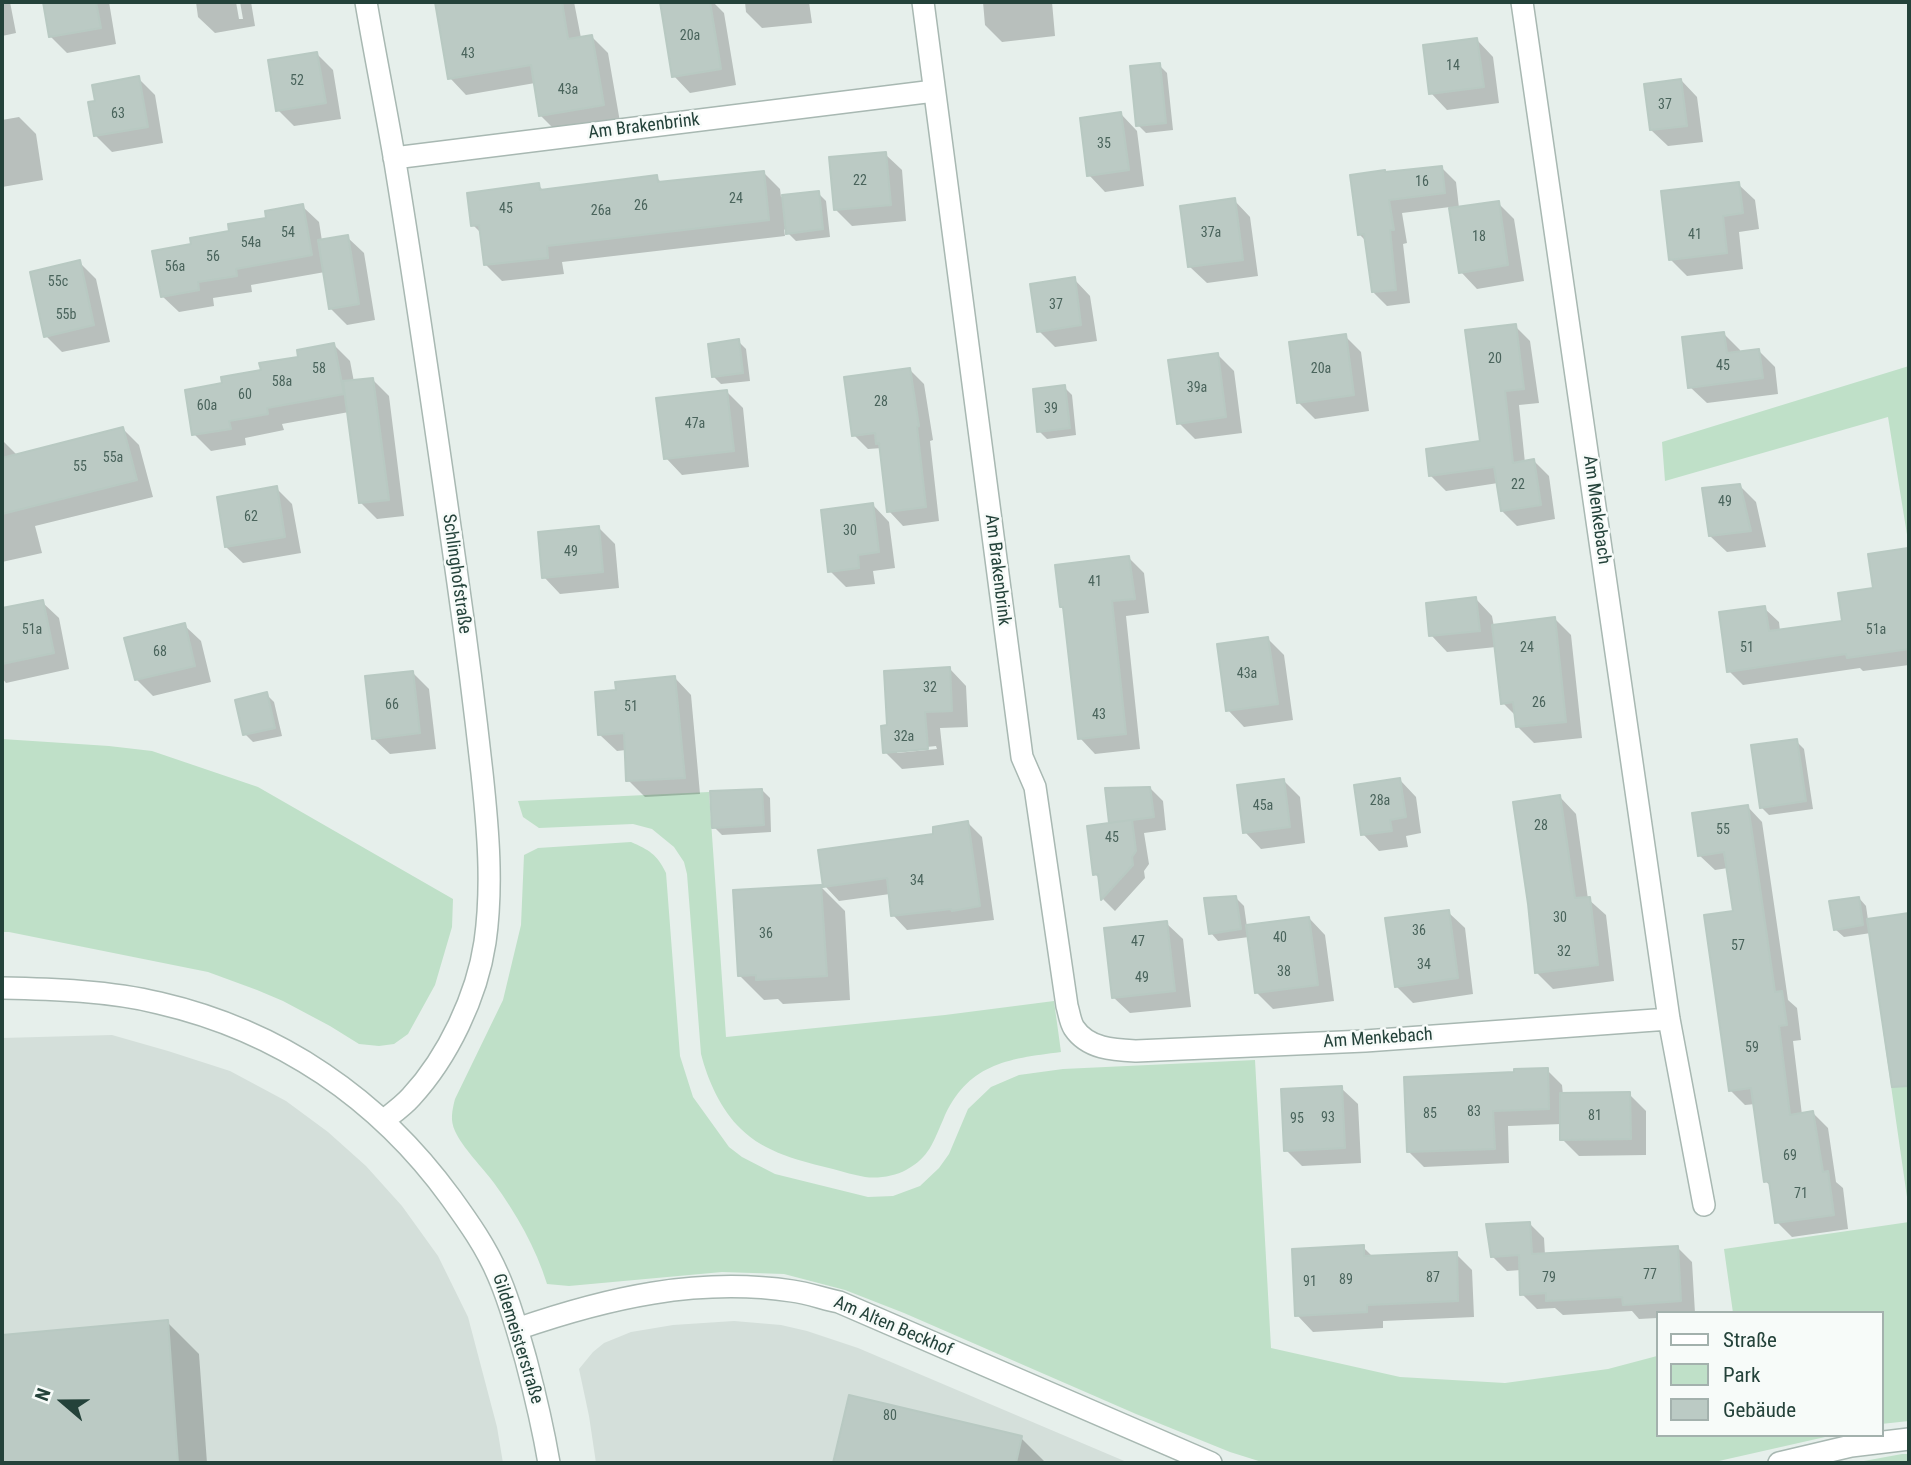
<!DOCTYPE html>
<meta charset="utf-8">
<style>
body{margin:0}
#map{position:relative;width:1911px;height:1465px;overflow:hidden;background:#e6efeb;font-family:"Roboto Condensed",sans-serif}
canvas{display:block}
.frame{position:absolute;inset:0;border:4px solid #24423a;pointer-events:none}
.legend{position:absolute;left:1656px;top:1311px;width:228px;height:126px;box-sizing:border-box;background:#f7fbf9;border:2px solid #a3b1ad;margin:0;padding:9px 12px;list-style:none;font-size:21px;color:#24423a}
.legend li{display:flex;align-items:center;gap:14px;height:35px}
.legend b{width:35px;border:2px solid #a3b1ad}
.north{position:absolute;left:28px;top:1367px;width:70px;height:70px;-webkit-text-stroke:5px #f7fbf9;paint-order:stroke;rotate:290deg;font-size:19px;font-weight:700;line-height:28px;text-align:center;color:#24423a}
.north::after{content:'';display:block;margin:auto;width:24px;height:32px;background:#24423a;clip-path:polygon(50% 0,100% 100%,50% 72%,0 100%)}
</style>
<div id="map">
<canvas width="1911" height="1465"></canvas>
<div class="frame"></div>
<ul class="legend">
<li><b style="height:9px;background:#fff"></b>Straße</li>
<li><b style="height:19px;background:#bfe0c8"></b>Park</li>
<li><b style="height:19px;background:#bbcac4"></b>Gebäude</li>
</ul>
<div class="north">N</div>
</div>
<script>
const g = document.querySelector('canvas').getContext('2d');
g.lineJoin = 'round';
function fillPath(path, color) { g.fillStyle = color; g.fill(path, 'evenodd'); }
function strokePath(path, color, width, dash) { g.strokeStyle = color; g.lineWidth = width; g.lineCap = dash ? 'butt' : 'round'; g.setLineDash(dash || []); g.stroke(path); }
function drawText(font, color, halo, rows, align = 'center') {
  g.font = font + ' "Roboto Condensed",sans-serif'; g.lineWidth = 5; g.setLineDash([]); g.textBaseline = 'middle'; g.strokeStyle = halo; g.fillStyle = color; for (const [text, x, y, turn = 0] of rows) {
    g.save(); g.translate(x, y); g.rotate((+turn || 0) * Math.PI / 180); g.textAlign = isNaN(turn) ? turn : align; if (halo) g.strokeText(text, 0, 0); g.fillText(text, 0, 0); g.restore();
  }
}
fillPath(new Path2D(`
 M112 1035 168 1051 230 1071 286 1101 328 1132 366 1166 402 1206 438 1256 468 1317 497 1427 503 1463H2V1038Z
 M734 1321 781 1325 807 1331 858 1348 1129 1463H596L589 1416 579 1369 593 1352 604 1343 631 1332 673 1325Z`), '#d4dfda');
fillPath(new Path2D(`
 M1909 366V547L1888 417 1665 481 1662 442Z
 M2 739 109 746 152 751 258 787 453 899 452 927 435 985 408 1034 394 1044 379 1046 359 1044 330 1026 283 1001 257 990 208 972 9 932H2Z
 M709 792 726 1037 945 1015 1054 1001 1061 1052C1006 1059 967 1064 943 1120 933 1142 930 1157 906 1170 895 1176 878 1179 865 1177 854 1175 844 1172 833 1169 801 1161 765 1153 741 1129 721 1110 708 1081 701 1054L687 874 684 862 674 847 652 829 633 824 539 828 523 817 518 801Z
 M631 842C649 850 657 854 666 873L680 1056 693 1097 729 1147 742 1157 775 1174 868 1197 893 1196 920 1186 939 1168 949 1154 968 1109 991 1087 1019 1075 1063 1069 1255 1060 1271 1348 1400 1377 1505 1383 1608 1369 1657 1356V1435H1834L1710 1463H1265L1230 1452 1136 1414 904 1313 845 1290 784 1274 722 1272 569 1286 547 1284C536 1248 516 1213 494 1183 483 1168 462 1147 455 1131 450 1120 452 1111 455 1099L503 1000 521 925 524 855 538 848Z
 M1909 1026V1211L1883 1030Z
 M1909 1222V1421L1881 1424V1313H1733L1724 1249Z
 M1902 1454H1909V1463H1853Z`), '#bfe0c8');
fillPath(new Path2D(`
 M2 2H10L16 33 2 36Z
 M44 2H109L116 44 67 53 50 36Z
 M196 2H236L239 19H243L240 2H251L255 26 215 33 198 17Z
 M459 2H574L581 38 592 37 608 53 620 122 557 132 541 116 535 83 466 95 450 78 438 5Z
 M679 2H713L724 13 736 85 690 93 674 76 662 5Z
 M745 2H809L812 23 762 28 746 12Z
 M983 2H1052L1055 36 1002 42 985 25Z
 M1477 40 1493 57 1499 103 1447 110 1431 93Z
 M317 54 333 70 341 119 294 126 278 110Z
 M1159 65 1167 73 1173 130 1146 133 1138 125Z
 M138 78 155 95 163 143 112 152 96 136 97 102Z
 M1681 80 1697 97 1703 142 1668 146 1651 130Z
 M1121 114 1137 131 1144 186 1105 192 1089 175Z
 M19 117 36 134 43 180 2 187V120Z
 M885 154 902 170 906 221 852 226 836 210Z
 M1442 168 1456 182 1459 208 1498 203 1514 219 1524 281 1477 289 1461 272 1450 207 1402 213 1407 243 1403 244 1410 303 1387 306 1373 292 1367 242 1360 235 1386 174Z
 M764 173 780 189 781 197 818 193 826 201 830 237 796 241 784 229 785 236 562 262 564 274 502 281 486 265 482 234 473 225 538 185 544 191 656 177 663 184Z
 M1738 184 1755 200 1759 229 1739 232 1743 269 1687 276 1670 259Z
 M1234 200 1250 217 1258 276 1207 283 1190 267Z
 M302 206 319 222 322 241 347 237 364 253 375 320 347 325 330 308 325 272 251 285 252 292 213 298 214 306 179 312 162 296 193 246Z
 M79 262 96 279 110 342 62 352 46 336Z
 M1074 279 1090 296 1097 341 1055 347 1039 331Z
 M1515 326 1530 341 1539 403 1519 405 1525 463 1534 461 1549 476 1555 519 1517 526 1502 511 1498 483 1446 491 1431 476 1482 442Z
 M1723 333 1740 350V353L1759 351 1775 367 1778 394 1707 403 1690 387Z
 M1345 336 1361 352 1369 411 1315 419 1298 402Z
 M738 341 746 349 750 381 721 384 713 376Z
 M334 345 350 361 354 382 373 380 389 396 404 516 377 519 360 502 349 412 282 424 284 430 245 438 246 445 211 451 194 434 224 384Z
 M1217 354 1234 371 1242 433 1195 439 1179 423Z
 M910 370 924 384 933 440 930 441 939 521 903 526 889 511 882 448 868 449 854 435Z
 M1064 387 1072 395 1076 435 1047 439 1039 431Z
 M726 391 743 408 749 467 682 475 666 458Z
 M123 429 139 445 153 497 35 526 42 553 2 562V440L18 456Z
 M1739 485 1756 502 1766 547 1727 552 1710 536Z
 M276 488 292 504 301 553 243 563 226 547Z
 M873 505 889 522 895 568 873 571 875 584 846 587 830 571Z
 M598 527 615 544 619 588 560 594 544 577Z
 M1907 550 1909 552V665L1863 671 1860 668 1743 685 1729 671 1764 608 1779 622 1780 631 1844 623Z
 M1129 558 1144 573 1149 613 1126 616 1140 749 1095 754 1080 738 1065 611 1061 607Z
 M1476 599 1492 616 1494 627 1554 618 1571 635 1582 738 1534 743 1517 726 1516 716 1503 703 1496 647 1447 652 1431 635Z
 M42 602 59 618 69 669 6 683 2 678V610Z
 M184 625 201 641 211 682 153 696 137 680Z
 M1268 639 1284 655 1293 720 1244 727 1228 710Z
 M950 669 966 686 968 727 940 728 944 765 902 769 885 752 889 727ZM936 746 937 749 897 753V750Z
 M412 672 429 689 436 749 390 754 373 738Z
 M675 678 691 695 700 794 645 797 628 780 626 750 617 751 600 735 618 691Z
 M266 694 274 702 282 736 253 742 245 734Z
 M1796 741 1804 749 1813 809 1769 815 1761 807Z
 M1400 780 1416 797 1421 833 1406 836 1408 847 1379 851 1363 834Z
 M1284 781 1300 797 1305 843 1261 849 1245 832Z
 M1150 788 1163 801 1166 830 1144 833 1149 864 1144 871 1145 878 1115 911 1103 899 1101 880 1095 874 1113 824 1111 822Z
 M762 790 770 798 771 832 722 835 714 827Z
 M1560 797 1576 814 1588 899 1606 915 1614 981 1553 989 1536 972Z
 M1747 806 1762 822 1788 1000 1797 1008 1801 1040 1793 1041 1802 1115 1813 1113 1828 1128 1836 1182 1843 1188 1848 1229 1792 1237 1777 1222 1772 1187 1765 1181 1755 1104 1745 1105 1730 1090 1735 912 1728 868 1715 870 1699 855Z
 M968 823 982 837 994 920 907 930 893 915 890 894 839 901 825 886 935 835Z
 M820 886 845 911 850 1000 783 1004 778 999 764 1000 739 975Z
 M1236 898 1244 906 1247 927 1309 918 1325 935 1334 1001 1273 1009 1256 992 1249 937 1218 941 1211 933Z
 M1859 898 1866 906 1868 920 1909 915V1023L1897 1025 1871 933 1844 937 1836 930Z
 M1448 912 1465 928 1473 994 1413 1003 1396 986Z
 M1166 923 1183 939 1191 1007 1130 1013 1113 997Z
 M1547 1070 1562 1085 1563 1095 1629 1094 1646 1111V1155L1579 1156 1562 1139V1124L1508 1126 1509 1163 1424 1167 1409 1152 1516 1074Z
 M1341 1088 1358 1104 1361 1163 1302 1166 1286 1150Z
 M1529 1223 1544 1238 1545 1255 1677 1247 1692 1262 1695 1313H1657V1318L1639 1319 1632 1311 1563 1315 1555 1308 1537 1309 1522 1294 1521 1270 1507 1271 1492 1256Z
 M1363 1247 1373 1257 1456 1254 1472 1270 1474 1317 1383 1321V1328L1313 1332 1297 1315Z
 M167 1322 199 1354 207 1463H2V1337Z
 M850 1398 1021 1438 1046 1463H835Z`), '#0003');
const building = new Path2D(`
 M43 2H96L101 28 49 37Z
 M435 2H562L568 39 592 35 604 105 539 116 531 65 448 79Z
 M660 2H710L721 69 672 77Z
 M1477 38 1484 87 1429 94 1423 45Z
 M317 52 326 103 276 111 268 60Z
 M1160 63 1166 123 1136 126 1130 66Z
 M139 76 148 127 94 136 88 102 95 101 92 85Z
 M1681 79 1687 126 1650 130 1644 84Z
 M1121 112 1129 170 1087 176 1080 118Z
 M886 152 891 205 834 210 829 157Z
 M1442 166 1445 193 1389 200 1394 230H1390L1396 290 1372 292 1364 234 1358 235 1350 175 1385 170V172Z
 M764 171 769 220 547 246 548 258 484 265 479 225 471 226 467 193 539 183 540 190 657 175 658 182Z
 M1739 182 1743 213 1723 216 1727 253 1669 260 1661 191Z
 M819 191 823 229 786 234 782 195Z
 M1235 198 1243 260 1188 267 1180 206Z
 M1499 201 1508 265 1459 273 1449 208Z
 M303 204 312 255 236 269 237 276 198 282 199 290 161 297 152 251 191 244 190 238 229 231 228 224 266 218 265 211Z
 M348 235 359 304 329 309 318 240Z
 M80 260 94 325 44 337 30 272Z
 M1075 277 1081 325 1037 332 1030 284Z
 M1516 324 1524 389 1505 391 1513 463 1534 459 1541 505 1501 511 1494 467 1429 476 1426 449 1480 441 1465 330Z
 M1724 332 1727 353 1759 349 1763 378 1688 388 1682 337Z
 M1346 334 1354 395 1297 403 1289 342Z
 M739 339 743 373 712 377 708 344Z
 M334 343 344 394 267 408 268 414 229 421 231 429 192 435 185 390 222 383 221 377 261 370 259 363 298 357 297 350Z
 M1218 353 1226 417 1177 424 1168 360Z
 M910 368 919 426 917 427 926 507 887 512 879 443 876 444 875 433 852 436 844 377Z
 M373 378 389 500 359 503 343 381Z
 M1065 385 1070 428 1037 432 1033 389Z
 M727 390 734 451 664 459 656 398Z
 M123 427 137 480 2 514V458Z
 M1740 484 1751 531 1709 536 1702 488Z
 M277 486 285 537 225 547 217 497Z
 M873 503 879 552 858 555 859 568 828 572 821 510Z
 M599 526 603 572 542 578 538 532Z
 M1908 548 1909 559V649L1847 658 1846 654 1727 672 1719 612 1765 606 1769 631 1842 621 1838 593 1873 588 1868 554Z
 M1129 556 1135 599 1112 601 1126 734 1078 739 1063 607H1060L1055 565Z
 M1476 597 1480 631 1429 636 1426 603Z
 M43 600 54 653 2 664V608Z
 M1555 617 1566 722 1516 727 1513 702 1501 704 1492 625Z
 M185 623 195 666 135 680 124 638Z
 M1268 637 1278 704 1226 711 1217 644Z
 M950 667 952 711 925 712 928 749 883 753 881 726 887 725 884 671Z
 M413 671 420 733 372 739 365 676Z
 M675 676 685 778 626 781 624 733 598 735 595 692 616 690 615 682Z
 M267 692 275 728 243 735 235 700Z
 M1797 739 1806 801 1760 808 1751 745Z
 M1400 778 1406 817 1390 820 1392 831 1361 835 1354 785Z
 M1284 779 1290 827 1243 833 1237 785Z
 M1150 787 1154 817 1132 820 1136 851 1132 857 1133 865 1101 900 1098 874 1093 875 1087 826 1131 820 1109 823 1105 788Z
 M762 789 764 825 712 828 710 791Z
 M1560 795 1575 898 1590 897 1598 965 1535 973 1528 904 1513 802Z
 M1748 805 1775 992 1782 991 1787 1025 1779 1026 1790 1115 1813 1111 1823 1172 1828 1171 1834 1215 1775 1223 1769 1181 1764 1182 1751 1088 1729 1091 1704 915 1733 911 1724 852 1698 856 1692 813Z
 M968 821 980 906 952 911 951 909 891 916 887 878 823 887 818 850 933 834V827Z
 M821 885 827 976 756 980V975L738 976 733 890Z
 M1236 896 1241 929 1209 934 1204 898Z
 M1859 897 1863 925 1834 930 1829 901Z
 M1449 910 1458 978 1395 987 1385 918Z
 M1909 913V1086L1892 1087 1867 919Z
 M1309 917 1318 985 1255 993 1246 925Z
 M1167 921 1175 991 1112 998 1104 928Z
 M1548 1068 1549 1109 1493 1111 1495 1149 1407 1152 1404 1077 1514 1072V1069Z
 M1342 1086 1345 1148 1284 1151 1281 1089Z
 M1630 1092 1631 1139 1560 1140V1093Z
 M1530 1222 1532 1254 1678 1246 1681 1301 1623 1305 1622 1297 1546 1301V1293L1520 1295 1519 1255 1491 1257 1486 1224Z
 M1364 1245V1256L1457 1252 1458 1301 1367 1305V1312L1295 1316 1292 1249Z
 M168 1320 178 1463H2V1335Z
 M849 1395 1022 1436 1016 1463H833Z`);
fillPath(building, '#bbcac4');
strokePath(building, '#b8c9c2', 2);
const minor = new Path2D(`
 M366 2C375 55 386 109 395 162 418 302 438 442 458 583 467 646 475 710 482 773 488 829 493 886 485 942 477 996 448 1057 411 1097 403 1106 393 1113 384 1120
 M923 2 1022 757 1035 787 1067 1006C1069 1012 1070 1022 1074 1028 1088 1049 1114 1050 1136 1051L1365 1041 1669 1019
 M1522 2 1669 1019 1704 1205
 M394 158 934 91
 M2 988C52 989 111 991 159 1003 280 1031 379 1099 451 1198 469 1223 486 1247 498 1275 510 1302 518 1332 526 1360 535 1394 543 1428 549 1463
 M517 1329C607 1298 697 1277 792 1291 808 1293 824 1299 839 1302L1211 1463
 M1779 1463 1851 1446 1909 1439`);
strokePath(minor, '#a8b8b2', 24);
strokePath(minor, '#fff', 21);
drawText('14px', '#4a645c', null, [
 ["20a",690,36],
 ["43",468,54],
 ["14",1453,66],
 ["52",297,81],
 ["43a",568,90],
 ["37",1665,105],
 ["63",118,114],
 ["35",1104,144],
 ["22",860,181],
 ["16",1422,182],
 ["24",736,199],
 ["26",641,206],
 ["45",506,209],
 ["26a",601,211],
 ["54",288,233],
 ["37a",1211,233],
 ["41",1695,235],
 ["18",1479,237],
 ["54a",251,243],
 ["56",213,257],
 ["56a",175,267],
 ["55c",58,282],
 ["37",1056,305],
 ["55b",66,315],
 ["20",1495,359],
 ["45",1723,366],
 ["58",319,369],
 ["20a",1321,369],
 ["58a",282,382],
 ["39a",1197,388],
 ["60",245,395],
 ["28",881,402],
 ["60a",207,406],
 ["39",1051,409],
 ["47a",695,424],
 ["55a",113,458],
 ["55",80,467],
 ["22",1518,485],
 ["49",1725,502],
 ["62",251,517],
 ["30",850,531],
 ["49",571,552],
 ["41",1095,582],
 ["51a",32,630],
 ["51a",1876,630],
 ["24",1527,648],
 ["51",1747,648],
 ["68",160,652],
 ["43a",1247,674],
 ["32",930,688],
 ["26",1539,703],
 ["66",392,705],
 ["51",631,707],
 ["43",1099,715],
 ["32a",904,737],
 ["28a",1380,801],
 ["45a",1263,806],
 ["28",1541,826],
 ["55",1723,830],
 ["45",1112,838],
 ["34",917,881],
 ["30",1560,918],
 ["36",1419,931],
 ["36",766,934],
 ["40",1280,938],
 ["47",1138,942],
 ["57",1738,946],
 ["32",1564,952],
 ["34",1424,965],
 ["38",1284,972],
 ["49",1142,978],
 ["59",1752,1048],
 ["83",1474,1112],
 ["85",1430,1114],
 ["81",1595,1116],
 ["93",1328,1118],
 ["95",1297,1119],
 ["69",1790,1156],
 ["71",1801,1194],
 ["77",1650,1275],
 ["87",1433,1278],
 ["79",1549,1278],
 ["89",1346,1280],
 ["91",1310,1282],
 ["80",890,1416]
]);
drawText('18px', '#24423a', '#f7fbf9', [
 ["Am Brakenbrink",644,127,-7],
 ["Am Menkebach",1596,510,82],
 ["Am Brakenbrink",997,570,83],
 ["Schlinghofstraße",456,574,82],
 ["Am Menkebach",1378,1039,-4],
 ["Am Alten Beckhof",893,1327,23],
 ["Gildemeisterstraße",517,1339,73]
]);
</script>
